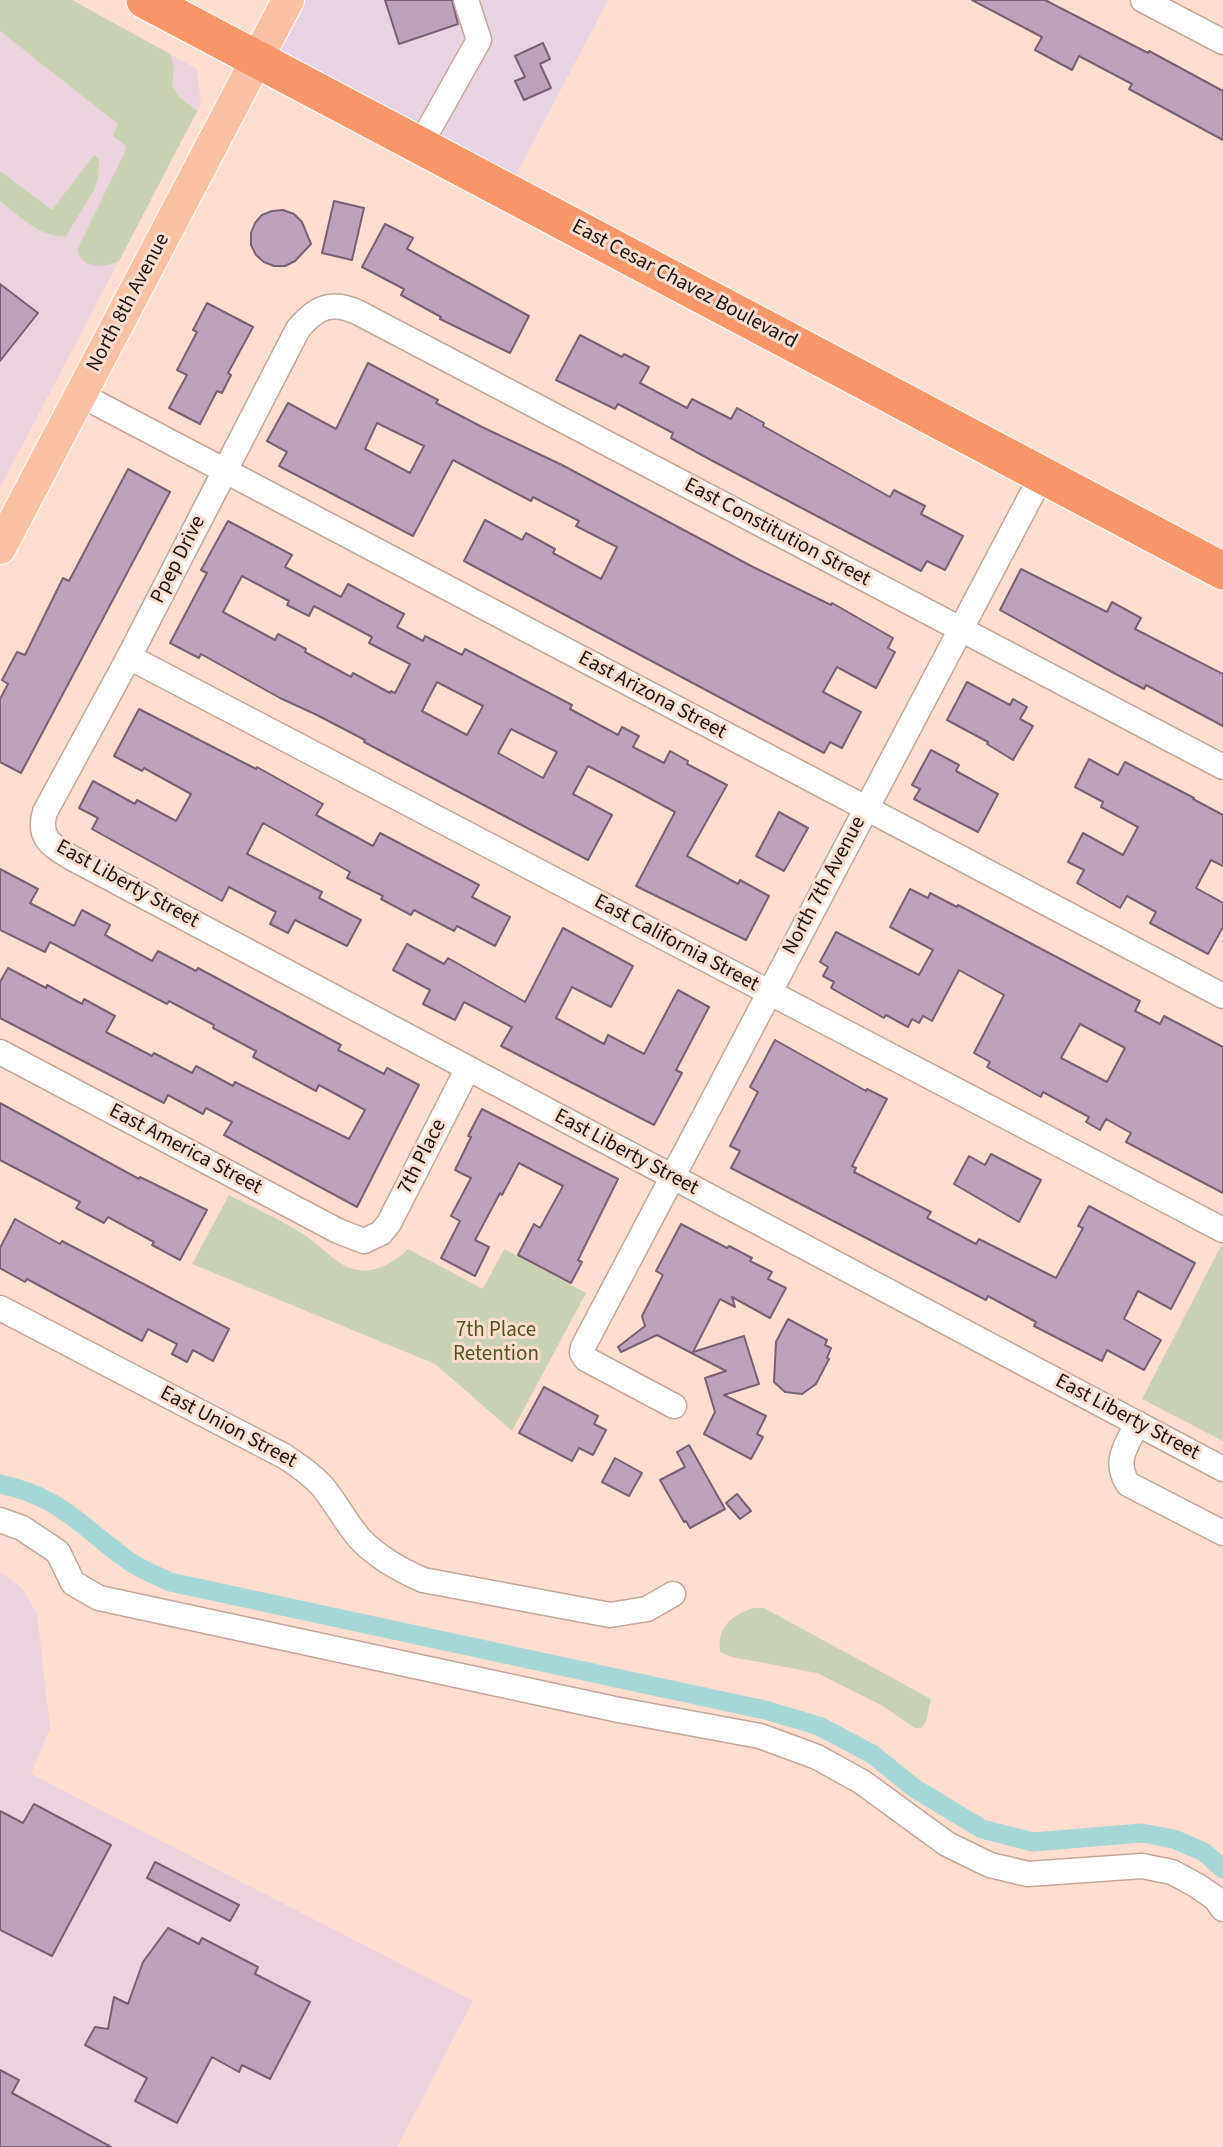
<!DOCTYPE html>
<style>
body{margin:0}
canvas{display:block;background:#fcddcf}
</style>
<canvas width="1223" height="2147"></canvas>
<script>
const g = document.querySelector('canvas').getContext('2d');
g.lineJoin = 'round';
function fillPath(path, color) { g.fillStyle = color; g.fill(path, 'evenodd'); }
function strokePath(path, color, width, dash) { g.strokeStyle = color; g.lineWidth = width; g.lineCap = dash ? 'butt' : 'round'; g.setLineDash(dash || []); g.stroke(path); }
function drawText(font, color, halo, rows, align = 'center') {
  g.font = font + ' "Source Sans 3",sans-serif'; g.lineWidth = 6; g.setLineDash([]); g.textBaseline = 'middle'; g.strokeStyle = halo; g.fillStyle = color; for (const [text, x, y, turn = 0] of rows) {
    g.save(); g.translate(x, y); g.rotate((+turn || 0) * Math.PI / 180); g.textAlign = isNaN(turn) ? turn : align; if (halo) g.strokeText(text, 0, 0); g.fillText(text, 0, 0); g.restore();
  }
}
fillPath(new Path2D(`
 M287 0H608L508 190 257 58Z`), '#e8d3e2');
fillPath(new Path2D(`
 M0 0H72L197 69 201 104 0 488Z
 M0 1572 22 1588 37 1614 50 1728 31 1774 473 2001 397 2147H0Z`), '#ebd3dd');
fillPath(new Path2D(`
 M0 0H72L170 54 174 68 172 86 179 97 197 111 119 261C104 268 83 270 77 250L125 152 126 146 113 136 118 124 0 31Z
 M94 155 99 159 98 179 94 190 66 236C42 239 18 215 0 201V171L52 210Z
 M229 1195C254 1208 282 1220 306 1236 318 1244 328 1255 340 1263 365 1279 390 1267 408 1249L483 1289 504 1249 586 1293 512 1431 435 1364 192 1264Z
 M1221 1246 1223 1248V1441L1142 1399Z
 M754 1608H764L931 1699 926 1722 921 1728H915L881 1705 817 1673 732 1657 720 1652C717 1626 732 1615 754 1608Z`), '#cad2b4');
strokePath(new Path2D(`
 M0 1484C59 1496 81 1526 126 1559 139 1569 156 1575 170 1582L765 1710 819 1726 872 1754 914 1788 982 1829 1033 1842 1142 1833 1174 1839 1204 1852 1223 1869`), '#a7d6d6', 19);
const building = new Path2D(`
 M385 0H452L458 24 399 44Z
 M972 0H1045L1148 53 1149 51 1223 91V140L1129 89 1132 84 1079 56 1072 70 1035 50 1042 37Z
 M543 43 550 59 540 64 551 88 524 100 515 81 525 77 515 56Z
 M334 201 364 208 352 260 322 253Z
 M283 210 294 214 302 222 311 244 295 261 285 266H274L264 262 256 255 251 245V233L255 223 262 215 272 211Z
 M385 224 413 238 407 249 529 316 510 353 440 319 441 317 401 295 404 289 362 267Z
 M0 284 38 313 0 361Z
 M207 303 253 327 228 373 231 375 222 393 217 391 200 424 169 408 187 375 177 370 197 332 193 330Z
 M580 335 622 357 624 354 649 367 640 383 687 408 692 399 731 419 737 408 764 423 763 426 890 497 894 490 925 506 921 514 963 536 945 570 927 561 921 571 709 459 671 438 673 433 618 404 615 409 556 380Z
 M368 363 438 400 436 403 482 427 562 465 753 567 831 605 832 603 893 638 888 648 895 652 876 688 837 667 823 692 861 712 842 748 830 742 824 753 464 561 485 520 522 540 526 533 555 549 553 553 601 579 617 547 576 526 579 521 533 497 531 501 453 460 413 536 279 466 287 452 267 441 288 403 336 429ZM377 423 424 446 410 473 365 449Z
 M128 469 170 492 21 773 0 762V699L8 684 2 680 17 652 25 655 63 578 69 581Z
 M228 521 292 555 285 567 341 597 348 584 404 614 397 627 423 641 425 636 462 655 465 649 572 705 570 709 618 735 622 727 639 736 633 747 664 763 670 751 688 761 687 764 727 785 687 856 738 884 740 880 769 896 746 940 636 886 675 812 627 786 588 766 573 794 612 815 588 860 364 742 365 740 317 715 280 698 201 654 199 658 170 643 207 573 201 570ZM242 576 289 601 287 605 309 616 314 606 372 637 369 643 410 664 395 693 391 691 390 693 353 673 351 677 305 652 306 649 278 634 275 640 223 612ZM437 682 483 706 467 735 422 711ZM511 729 557 752 543 778 498 753Z
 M1021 569 1107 612 1112 602 1141 618 1135 629 1223 674V726L1146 685 1144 689 1112 672 1000 610Z
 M967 682 1010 705 1013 699 1027 707 1020 719 1033 726 1013 760 987 744 988 742 947 720Z
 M139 709 256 769 257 767 323 804 316 815 373 846 380 833 479 885 472 897 510 917 495 946 457 926 454 931 414 910 411 915 381 899 383 896 347 878 350 872 263 823 247 854 322 892 319 898 361 920 347 946 295 920 288 933 270 924 276 912 229 887 222 901 92 829 98 818 79 808 93 781 135 804 137 800 176 821 191 794 144 768 142 771 114 756Z
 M931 750 959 765 956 771 998 794 978 832 914 799 920 789 912 785Z
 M1089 759 1118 775 1125 762 1194 798 1193 799 1223 815V866L1211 860 1196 888 1223 903V927L1208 954 1150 923 1156 912 1127 896 1120 908 1077 883 1084 870 1068 862 1083 833 1123 855 1138 827 1101 807 1103 802 1075 787Z
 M779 812 808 828 784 871 756 856Z
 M0 869 38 889 30 903 74 926 82 910 110 925 105 935 152 961 158 951 196 971 198 968 341 1045 338 1050 384 1074 387 1068 419 1085 357 1207 224 1135 232 1122 206 1108 203 1114 168 1095 164 1103 0 1018V982L8 968 46 988 47 985 82 1004 84 999 115 1016 106 1032 152 1056 154 1053 192 1073 196 1066 233 1086 235 1082 349 1139 365 1110 319 1085 316 1091 253 1057 256 1051 213 1028 214 1025 169 1001 167 1004 50 942 45 952 0 930Z
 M910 889 928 898 930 893 957 907 958 905 1140 1001 1135 1011 1160 1024 1164 1016 1223 1047V1193L1126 1142 1131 1133 1106 1119 1100 1130 1086 1122 1089 1117 1043 1092 1041 1097 987 1067 990 1062 974 1053 1004 995 959 970 932 1021 923 1016 919 1023 912 1019 908 1027 886 1015 884 1018 831 988 834 982 823 976 828 967 820 962 836 932 919 975 933 950 890 927ZM1080 1024 1125 1048 1107 1082 1061 1058Z
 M563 928 633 966 611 1007 572 987 556 1018 604 1044 608 1035 644 1054 678 990 709 1007 676 1070 682 1073 654 1125 501 1046 512 1027 464 1002 455 1020 423 1004 430 990 393 970 407 944 444 964 448 958 525 1002Z
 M775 1040 866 1091 867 1089 887 1099 852 1166 856 1168 854 1172 931 1212 927 1218 976 1244 979 1239 1056 1278 1083 1228 1078 1226 1089 1206 1195 1263 1171 1309 1138 1291 1124 1319 1161 1340 1144 1370 1107 1350 1102 1361 1034 1326 1036 1322 988 1296 986 1300 731 1168 740 1151 730 1146 758 1092 750 1087Z
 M0 1103 139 1179 140 1177 207 1210 180 1260 152 1245 154 1242 108 1217 104 1223 76 1208 80 1202 0 1160Z
 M482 1109 618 1179 578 1260 582 1262 571 1283 518 1255 534 1224 540 1228 563 1186 519 1163 502 1195 500 1193 475 1240 489 1247 475 1276 441 1258 460 1221 451 1216 471 1178 455 1170 471 1137 468 1136Z
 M991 1154 1041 1180 1019 1222 954 1184 969 1156 985 1165Z
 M15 1219 60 1244 62 1241 229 1329 213 1361 193 1350 187 1362 172 1354 177 1344 148 1329 142 1341 27 1279 25 1282 0 1268V1248Z
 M681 1224 727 1248 729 1246 752 1258 750 1261 772 1272 768 1279 786 1288 770 1318 732 1297 735 1307 720 1299 693 1352 744 1336 759 1384 724 1395 766 1416 757 1434 763 1437 751 1459 704 1434 715 1412 705 1378 726 1371 657 1335 621 1352 618 1347 645 1326 642 1316 663 1275 656 1271Z
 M788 1319 827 1340 825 1345 831 1348 827 1358 829 1359 816 1384 802 1394 785 1392 774 1382 776 1342Z
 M544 1387 598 1416 594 1424 606 1430 593 1455 579 1448 572 1461 519 1433Z
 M689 1445 725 1509 690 1528 686 1521 684 1522 660 1480 685 1467 677 1452Z
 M615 1458 642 1473 629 1496 602 1482Z
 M737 1494 751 1511 740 1519 726 1503Z
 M34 1804 111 1845 52 1956 0 1930V1811L23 1823Z
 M155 1862 239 1905 230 1921 147 1878Z
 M168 1928 199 1944 202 1938 258 1967 255 1974 310 2002 270 2079 242 2065 239 2072 212 2057 177 2123 135 2101 147 2078 85 2045 95 2027 108 2029 114 1997 128 2004 143 1962Z
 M0 2070 19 2080 12 2093 111 2147H0Z`);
fillPath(building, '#bea1bb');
strokePath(building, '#776275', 2);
const minor = new Path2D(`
 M1143 0 1223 42
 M420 145 479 40 466 0
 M81 395 1223 996
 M129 657 1223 1230
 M1223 767 359 313C332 300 316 307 298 329L129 657 45 812C37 838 52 846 72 858L1223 1469
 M0 1052 338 1231 364 1241 381 1233 389 1223 467 1070
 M0 1308 284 1456C298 1465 311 1474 322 1486 336 1503 346 1523 360 1539 378 1558 400 1570 423 1580L610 1615 647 1609 673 1594
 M674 1406 586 1359 582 1353 583 1347 1042 475
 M1137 1423C1127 1446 1113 1460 1128 1484L1223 1533
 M0 1520 22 1528 58 1552 73 1583 99 1598 619 1710 760 1736 817 1757 862 1782 947 1844 990 1865 1028 1874 1142 1866 1172 1872 1196 1885 1215 1898 1223 1909`);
const major = new Path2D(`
 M0 548 288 0`);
const highway = new Path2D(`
 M145 0 1223 571`);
strokePath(minor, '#c4a79a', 27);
strokePath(major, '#fff', 34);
strokePath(highway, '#fff', 39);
strokePath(minor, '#fff', 24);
strokePath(major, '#fac0a4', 32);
strokePath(highway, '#f79668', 37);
drawText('21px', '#1d130e', '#fcddcf', [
 ["East Cesar Chavez Boulevard",684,285,28],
 ["North 8th Avenue",129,303,-62],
 ["East Constitution Street",777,533,28],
 ["Ppep Drive",179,560,-63],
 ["East Arizona Street",652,696,28],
 ["East Liberty Street",127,885,29],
 ["North 7th Avenue",825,886,-62],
 ["East California Street",676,944,28],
 ["East America Street",185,1150,28],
 ["East Liberty Street",626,1153,28],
 ["7th Place",423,1157,-63],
 ["East Liberty Street",1127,1418,28],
 ["East Union Street",228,1428,28]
]);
drawText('21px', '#4d5821', '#fcddcf', [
 ["7th Place",496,1331],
 ["Retention",496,1355]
]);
</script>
